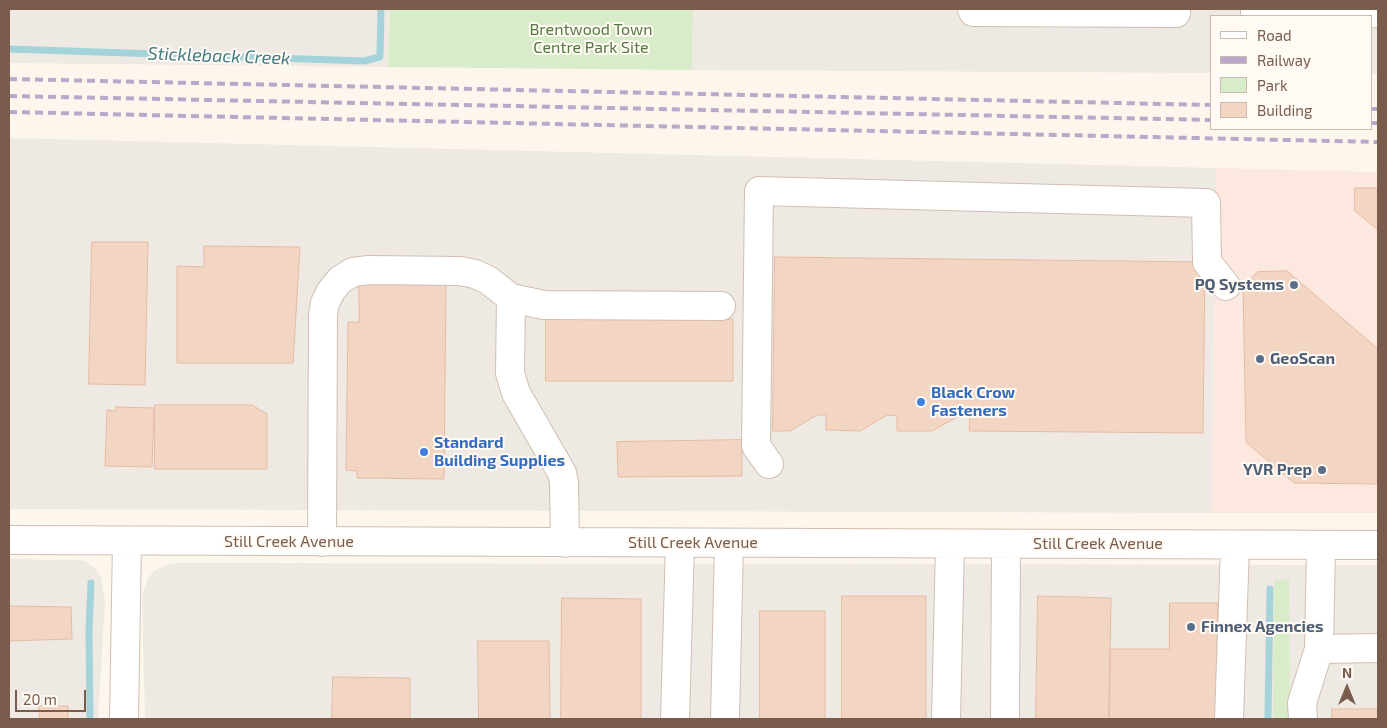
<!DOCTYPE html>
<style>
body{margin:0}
#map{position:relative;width:1387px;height:728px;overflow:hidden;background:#fdf6ec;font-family:"Exo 2",sans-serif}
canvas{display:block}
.frame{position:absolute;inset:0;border:10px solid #7a5c4d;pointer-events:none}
.legend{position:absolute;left:1210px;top:15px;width:162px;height:115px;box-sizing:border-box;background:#fffaf3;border:1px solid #cabbb1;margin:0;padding:6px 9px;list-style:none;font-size:15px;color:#7a5c4d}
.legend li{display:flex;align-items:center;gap:10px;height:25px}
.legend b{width:25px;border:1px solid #cabbb1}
.north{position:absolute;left:1322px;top:663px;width:50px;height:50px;-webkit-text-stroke:4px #fffaf3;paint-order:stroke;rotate:0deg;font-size:14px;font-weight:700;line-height:20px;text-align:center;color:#7a5c4d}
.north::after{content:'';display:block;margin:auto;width:18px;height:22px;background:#7a5c4d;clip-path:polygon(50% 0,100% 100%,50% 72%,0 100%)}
.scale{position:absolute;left:15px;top:690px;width:71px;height:22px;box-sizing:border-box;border:2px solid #7a5c4d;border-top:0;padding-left:6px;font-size:15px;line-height:18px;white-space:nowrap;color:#7a5c4d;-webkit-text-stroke:4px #fffaf3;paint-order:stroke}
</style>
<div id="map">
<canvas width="1387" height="728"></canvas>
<div class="frame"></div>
<ul class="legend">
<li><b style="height:6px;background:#fff"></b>Road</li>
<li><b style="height:6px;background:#b9a8c9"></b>Railway</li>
<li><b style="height:14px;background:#d8ecc9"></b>Park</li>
<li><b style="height:14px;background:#f3d5c3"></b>Building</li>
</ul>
<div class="north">N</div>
<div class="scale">20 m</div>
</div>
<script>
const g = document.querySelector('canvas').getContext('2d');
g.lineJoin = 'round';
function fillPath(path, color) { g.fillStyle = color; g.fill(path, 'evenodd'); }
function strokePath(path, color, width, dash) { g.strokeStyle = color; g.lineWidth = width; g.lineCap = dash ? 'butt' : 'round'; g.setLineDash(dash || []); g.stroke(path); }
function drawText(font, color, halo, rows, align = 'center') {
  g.font = font + ' "Exo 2",sans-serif'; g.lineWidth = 4; g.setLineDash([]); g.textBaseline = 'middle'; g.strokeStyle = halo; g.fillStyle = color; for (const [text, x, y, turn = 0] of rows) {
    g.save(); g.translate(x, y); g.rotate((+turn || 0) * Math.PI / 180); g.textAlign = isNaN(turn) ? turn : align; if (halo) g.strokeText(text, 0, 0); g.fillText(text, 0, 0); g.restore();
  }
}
fillPath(new Path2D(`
 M1216 168 1378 172V513H1212Z`), '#fde8e0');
fillPath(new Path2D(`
 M9 9H390L388 67 9 63Z
 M693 9H1378V74H1371V16H1211V73L692 70Z
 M9 138 1216 168 1212 513 9 509Z
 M9 559 76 560 85 561 96 569 101 578 105 601 98 719H9Z
 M176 563 1378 565V719H145L142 596 148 578 154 571 169 564Z`), '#efe9e4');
fillPath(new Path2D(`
 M390 9H693L692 70 388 67Z
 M1289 579 1290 719H1273L1274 580Z`), '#d8ecc9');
strokePath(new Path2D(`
 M9 49 364 61 380 57 381 9
 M90 719 89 631 91 583
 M1268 719 1270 589`), '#a5d3da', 7);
const building = new Path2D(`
 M1355 188H1378V230L1355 211Z
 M92 242H148L145 385 89 384Z
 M204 246 300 247 293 363H177V266L204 267Z
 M775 257 1205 262 1203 433 969 431 970 416H959L932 431H897V416L887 415 860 431 826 430V415H817L790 431H773Z
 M1287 271 1378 349V484L1294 483 1246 442 1243 287 1257 272Z
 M359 282 446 283 444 479 357 478V471L346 470 348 322H359Z
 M546 319H733V381H546Z
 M155 405H252L267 414V469H155Z
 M116 407 154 408 152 467 105 466 107 410 116 411Z
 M742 440V476L618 477 617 442Z
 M842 596H926V719H842Z
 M1038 596 1111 598 1109 719H1036Z
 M562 598 641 599V719H561Z
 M1170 603H1218L1216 719H1109L1110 649H1169Z
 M9 606 71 607 72 639 9 641Z
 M760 611H825V719H760Z
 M478 641H549L550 719H479Z
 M333 677 410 678V719H332Z
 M39 706H68V719H40Z
 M1332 709H1378V719H1332Z`);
fillPath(building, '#f3d5c3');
strokePath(building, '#e6bba3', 1);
const minor = new Path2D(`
 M972 9 973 12 1176 13
 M1255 12 1349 14V9
 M1349 14 1378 13
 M511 298 510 373 516 393 562 473 564 482 565 543
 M769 464 756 446 759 191 1206 203 1207 262 1226 286
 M9 540 1378 545
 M322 542 323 314 325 303 331 291 340 280 353 272 369 270 460 271 475 274 488 280 511 298 544 305 721 306
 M1321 545 1319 649 1378 648
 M124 719 127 541
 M675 719 680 543
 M725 719 729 543
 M946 719 950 544
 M1005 719 1006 544
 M1229 719 1235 545
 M1303 719 1302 703 1319 649`);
strokePath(minor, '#d1beb0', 30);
strokePath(minor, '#fff', 28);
strokePath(new Path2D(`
 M9 79 1211 105
 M9 96 1211 120
 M1371 109H1378
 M9 112 1378 142
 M1371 123H1378`), '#b9a8c9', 4, [8, 5]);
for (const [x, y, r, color] of [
 [1294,285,5,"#5c6f8a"],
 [1260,359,5,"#5c6f8a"],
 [921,402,5,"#3f7fe0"],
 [424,452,5,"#3f7fe0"],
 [1322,470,5,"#5c6f8a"],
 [1191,627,5,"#5c6f8a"]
]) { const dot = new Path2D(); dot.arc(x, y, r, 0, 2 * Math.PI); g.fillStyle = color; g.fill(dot); strokePath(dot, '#fffaf3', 2); }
drawText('16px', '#537a41', '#fffaf3', [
 ["Brentwood Town",591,30],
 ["Centre Park Site",591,48]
]);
drawText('bold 16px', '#4e5e75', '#fffaf3', [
 ["PQ Systems",1284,285],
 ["GeoScan",1270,359,"left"],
 ["YVR Prep",1312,470],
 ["Finnex Agencies",1201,627,"left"]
], 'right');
drawText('bold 16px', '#366cbe', '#fffaf3', [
 ["Black Crow",931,393],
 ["Fasteners",931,411],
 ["Standard",434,443],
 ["Building Supplies",434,461]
], 'left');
drawText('16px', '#7a5c4d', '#fffaf3', [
 ["Still Creek Avenue",289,542],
 ["Still Creek Avenue",693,543],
 ["Still Creek Avenue",1098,544]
]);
drawText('italic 18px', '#437c86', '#fffaf3', [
 ["Stickleback Creek",219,56,2]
]);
</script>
